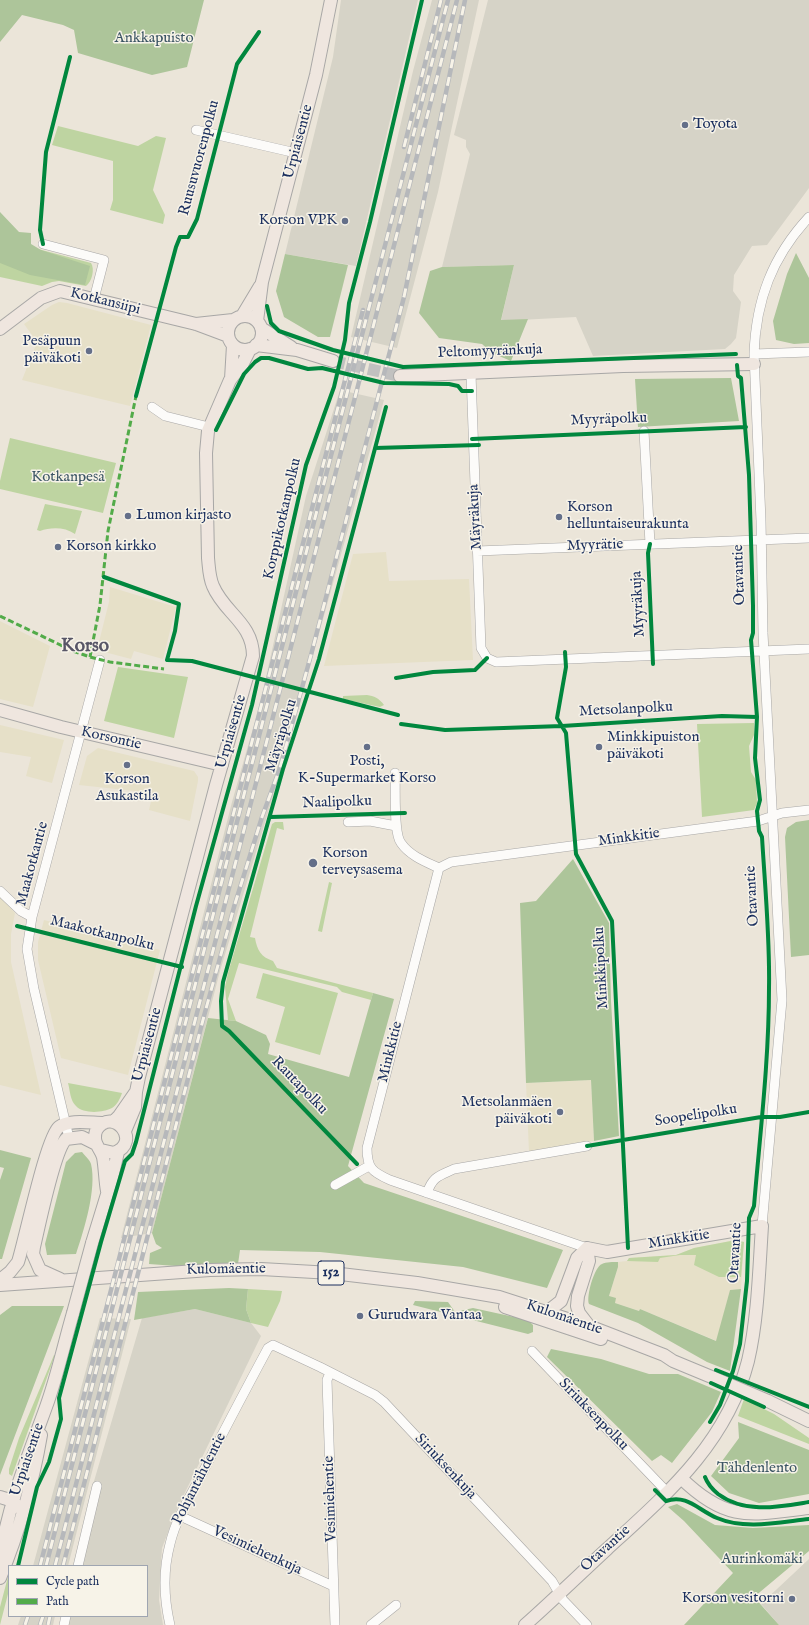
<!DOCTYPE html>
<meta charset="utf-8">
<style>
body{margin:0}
#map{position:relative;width:809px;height:1625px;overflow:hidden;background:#ebe5d9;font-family:"IM FELL English",serif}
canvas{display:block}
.legend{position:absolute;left:8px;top:1565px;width:140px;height:52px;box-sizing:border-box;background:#f7f3e8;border:1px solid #9fa5b1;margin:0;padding:5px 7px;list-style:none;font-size:12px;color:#1b2f5e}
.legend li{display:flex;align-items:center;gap:8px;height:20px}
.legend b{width:20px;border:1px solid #9fa5b1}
</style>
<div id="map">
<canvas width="809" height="1625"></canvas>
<ul class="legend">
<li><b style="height:5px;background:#00873e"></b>Cycle path</li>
<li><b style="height:5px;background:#52ab49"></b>Path</li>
</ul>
</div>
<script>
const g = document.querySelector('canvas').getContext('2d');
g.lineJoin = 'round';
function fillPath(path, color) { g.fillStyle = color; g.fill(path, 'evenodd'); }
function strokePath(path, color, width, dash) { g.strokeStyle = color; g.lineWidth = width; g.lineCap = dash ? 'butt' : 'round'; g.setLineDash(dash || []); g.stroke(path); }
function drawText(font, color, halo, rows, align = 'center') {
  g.font = font + ' "IM FELL English",serif'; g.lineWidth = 3; g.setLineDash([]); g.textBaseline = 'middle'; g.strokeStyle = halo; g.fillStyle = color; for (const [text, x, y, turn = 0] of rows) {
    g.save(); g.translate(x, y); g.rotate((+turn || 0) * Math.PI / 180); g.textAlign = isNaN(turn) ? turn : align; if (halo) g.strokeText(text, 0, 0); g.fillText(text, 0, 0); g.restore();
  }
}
fillPath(new Path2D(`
 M59 302 67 303 151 325 130 406 22 380 37 342 24 324 52 305Z
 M386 552 389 581 469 579 473 660 324 666 353 554Z
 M110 587 176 607 163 659 134 651 131 659 97 650 109 602Z
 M0 621 50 646 33 707 0 699Z
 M0 725 64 740 52 783 26 776 31 757 0 752Z
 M98 748 194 771 198 777V781L190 821 149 810 153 793 79 785 87 756Z
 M0 896 15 913 11 934V962L41 1095 0 1085Z
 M44 920 160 950 128 1075 61 1058 38 960V942Z
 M591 1080 594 1141 529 1152 526 1083Z
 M736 1240 744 1242 741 1289 730 1290 717 1341 640 1309 639 1311 615 1303 609 1296 618 1267V1262L627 1261 629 1258 676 1255 694 1248Z`), '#e6e0c8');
fillPath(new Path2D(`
 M341 0H418L356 266 285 254 333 57Z
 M432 0H479L438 192 397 348 351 337 413 71Z
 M488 0H809V188L767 245 752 246 734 275 733 291 741 302 736 338 731 344 725 349 593 356 576 317 501 321 514 265 442 267 470 154 466 147V140L454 135Z
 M340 390 384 400 283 763 220 971 152 1233 121 1238 232 802 261 700 306 496Z
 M195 1309 251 1323 261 1336 177 1509 162 1548 159 1600 163 1625H67L69 1616H147V1566H81L92 1488 142 1318Z
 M100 1318 131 1319 68 1566H33Z
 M809 1559V1625H779L761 1604Z
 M21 1616H55L53 1625H18Z`), '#d6d3c7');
fillPath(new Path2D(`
 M58 126 138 146 156 136 166 138 153 190 165 215 163 224 110 210 113 200V161L52 145Z
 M0 243 34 248 91 263C95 269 92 282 86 286L59 281 52 282 42 286 0 277Z
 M10 438 116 463 103 513 0 489V481Z
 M45 504 82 511 75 534C65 527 51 527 40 531L37 530Z
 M118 667 188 677 174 738 104 721Z
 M367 695C374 696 379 698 384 705L380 707 343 699V696Z
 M754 723V735L749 746 751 772 756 780 757 803 754 810 702 817 697 724Z
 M275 822H283L284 830 277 828 250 937 255 938C257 950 261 957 273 961L277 968 373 993 371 1000 342 992 337 987 239 963 228 999 236 1021 228 1020 225 987 228 973 272 824Z
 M329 882 332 883 322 932 318 931Z
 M263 973 338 993 320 1055 275 1042 285 1007 256 998Z
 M68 1083 122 1093C120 1099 117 1105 112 1108 103 1113 83 1114 76 1106 70 1101 70 1090 68 1083Z
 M736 1240 744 1242 741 1277H719L694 1265 696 1255H680L660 1258 658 1262 627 1261 629 1258 676 1255 694 1248Z
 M248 1289 282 1291 280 1301 268 1327 251 1323 246 1309Z
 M54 1355H55L12 1476 9 1474V1469L19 1438Z
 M744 1399 774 1414 809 1438V1444L738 1416Z
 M9 1573V1590L0 1625V1607Z`), '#bed4a1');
fillPath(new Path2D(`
 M0 0H204L187 67 152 75 78 53 74 30 63 25 22 15 0 42Z
 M0 212 19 232 31 233V244L41 250 90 266 85 285 30 275 0 263Z
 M796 253 809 278V343L794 344 776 340 773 321 787 274Z
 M285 254 348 265 330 337H318L284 317 276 291Z
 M514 265 501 320 528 319 511 361 492 353 482 344 439 338 419 313 430 271 442 267Z
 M731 378 739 421 638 427 635 379Z
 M809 820V955L791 957 785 837 787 828 796 822Z
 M573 859 609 923 611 1001 619 1136 594 1141 591 1080 526 1083 520 903 536 901Z
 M373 993 394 999 348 1166 364 1183 563 1250 547 1288 463 1267 320 1252 240 1250 238 1264 176 1266 149 1264 150 1253 162 1248 156 1244 152 1233 208 1018 236 1021 266 1035 270 1044 268 1054 349 1077Z
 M0 1150 31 1158 2 1259H0V1180L4 1168 0 1167Z
 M82 1152C85 1156 90 1160 91 1164 97 1189 84 1230 76 1254L47 1255 45 1244 66 1162 75 1153Z
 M618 1262V1267L609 1296 616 1298 615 1303 639 1311 640 1309 716 1341 730 1290 741 1289 730 1371 707 1362 638 1323 589 1304C586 1297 594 1267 602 1264 606 1262 613 1262 618 1262Z
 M229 1288 248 1289 246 1309 251 1323 195 1309 134 1320 138 1292Z
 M415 1301 448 1302 455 1312 473 1308 528 1320 533 1325V1332L528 1334 413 1305Z
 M12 1306H64L0 1475V1315Z
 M551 1349 601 1359 649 1374H678L721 1392 712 1412 672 1463 661 1455 652 1461 547 1357Z
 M738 1422 809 1450V1494L759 1503 729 1493 711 1476 739 1438Z
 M677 1504 715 1525 753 1528 809 1525V1551L754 1597 779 1625H684L733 1573 684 1521 668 1507Z`), '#adc59a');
strokePath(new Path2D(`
 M333 361 400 376`), '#c1c1c0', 12, [12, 6]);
const minor = new Path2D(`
 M196 130 296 153
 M43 244 104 260 94 299
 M754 354 809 352
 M471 374 481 648 487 658 496 662 809 649
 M152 407 165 416 209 427
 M644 431 650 544
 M477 551 809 538
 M395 773C396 788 393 833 401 843 410 856 426 862 439 868
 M348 822 370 821 396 826
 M0 891 21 911 32 917
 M69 1138 34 989 27 949 32 917 100 660
 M335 1185 369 1166
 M427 1193C433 1176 439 1176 454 1169L587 1146
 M762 1226 782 1000 763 633 761 521 754 354C756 300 772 257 809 217
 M587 1248 390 1180C372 1172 367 1168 367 1148L439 868 451 862 758 821 782 813 809 810
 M532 1351 668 1493
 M330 1373 327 1380 335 1625
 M180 1516 333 1586
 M78 1566 97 1486
 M64 1625 66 1616
 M170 1625C164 1599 163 1570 170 1544 176 1518 191 1495 203 1472 224 1430 246 1389 268 1348L273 1345 320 1367 375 1395 384 1402 552 1581 563 1600 587 1625
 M371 1625 396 1605`);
const major = new Path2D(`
 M228 333a17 17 0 1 1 34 0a17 17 0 1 1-34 0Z
 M242 316 260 286
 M257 321 262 282 316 75 331 0
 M196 324 233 320
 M261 328 291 347
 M0 329 41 298 60 291 196 324 228 336
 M256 345 297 350 333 361
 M400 376 623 366 754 364
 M231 379 233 345
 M0 710 61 727 222 765
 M113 1122 119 1116 135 1093
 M125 1131 135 1107 136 1092 139 1077 216 785 253 656C253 623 224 613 213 586 209 577 209 567 208 558L206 453 208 431 230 380 242 365 250 349
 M101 1150 114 1153C143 1142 113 1106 97 1129 95 1132 95 1134 95 1138 95 1145 101 1150 103 1157 105 1168 105 1180 107 1191
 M92 1243 112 1178 118 1152
 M587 1248 589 1261 578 1296 577 1306 579 1313 589 1326
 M60 1279 40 1270 33 1254 34 1247C39 1226 54 1151 66 1139L82 1137 96 1144
 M0 1280 10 1272 18 1262C25 1240 47 1135 59 1127 69 1119 91 1123 104 1123
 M0 1285 210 1270 261 1269 332 1273 417 1283 499 1297 589 1326 664 1355 673 1361 714 1378
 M505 1307 601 1339
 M547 1312 561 1301 577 1258 587 1248
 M768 1401 809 1421
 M681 1478C727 1523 751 1515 809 1508
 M0 1497 13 1501 18 1507
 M0 1560C7 1507 28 1457 46 1407 57 1377 64 1344 73 1313
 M0 1578C18 1534 33 1482 41 1435
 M525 1625C553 1600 580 1574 607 1549 667 1494 727 1443 748 1361 758 1318 759 1271 762 1226L607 1252 587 1248`);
strokePath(minor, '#a8a7a6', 10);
strokePath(major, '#a8a7a6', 14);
strokePath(minor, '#fcfbf9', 9);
strokePath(major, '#efe6df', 12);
const rail = new Path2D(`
 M404 147 441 0
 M40 1566 363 310
 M46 1566 448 0
 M55 1566 457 0
 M63 1566 204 1016 234 907 262 817 280 768 311 655 404 297 465 0
 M25 1625 28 1616
 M40 1625 43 1616
 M48 1625 50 1616`);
strokePath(rail, '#b6b8bb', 4.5);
strokePath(rail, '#f7f3e8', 3, [9]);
const majorBridge = new Path2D(`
 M73 1313 92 1243
 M714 1378 768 1401`);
strokePath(majorBridge, '#a8a7a6', 14, []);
strokePath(majorBridge, '#efe6df', 12);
strokePath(new Path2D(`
 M0 616 73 651 90 657 110 662 164 669
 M90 657 100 605 108 531 136 396`), '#52ab49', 3, [6, 3]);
strokePath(new Path2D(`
 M43 244 40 230 46 152 70 57
 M267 306 271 323 279 331 333 350 403 367 736 354
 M136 396 176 247 180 237H188L197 219 237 64 259 32
 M216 430 244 374 255 362 261 358H269L308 369 322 368 384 383 449 384 458 386 462 391H472
 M472 439 746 427
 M375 448 479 445
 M650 544 648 553 653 664
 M104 577 179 604 175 631 167 660 192 661 398 715
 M565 652 566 667 557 718 566 733 576 854 612 921 628 1248
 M396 678 433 672 475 670 487 658
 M401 724 445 730 562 726 722 716 757 717
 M271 817 405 813
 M17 926 182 967
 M587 1146 761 1117H780L809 1112
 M357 1164 229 1031 222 1026 221 1001 223 982 283 769 319 659 386 407
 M716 1370 809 1407
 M711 1383 764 1407
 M710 1422 720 1405 733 1371 740 1344 747 1281 749 1218 754 1206C760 1134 769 1061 769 988 770 938 765 887 762 837L759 831 757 811 760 800 755 758 757 717 751 640 753 633V606L749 475 741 378 738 376 737 365
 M705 1477C708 1485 712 1489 718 1494 745 1514 778 1507 809 1502
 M655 1490 666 1501C687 1494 698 1510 717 1518 745 1530 780 1522 809 1519
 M18 1566 37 1487 49 1462 61 1419 59 1398 101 1242 125 1161 132 1154 136 1142 196 906 252 705 306 465 334 387 345 340 349 303 370 222 422 0`), '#00873e', 4);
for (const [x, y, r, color] of [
 [685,125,4,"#646f89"],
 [345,221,4,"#646f89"],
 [89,351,4,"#646f89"],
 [128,516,4,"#646f89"],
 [559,517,4,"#646f89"],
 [58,547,4,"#646f89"],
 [367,747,4,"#646f89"],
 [599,747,4,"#646f89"],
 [127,765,4,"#646f89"],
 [313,863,5,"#646f89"],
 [560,1112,4,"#646f89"],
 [360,1316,4,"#646f89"],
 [792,1599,4,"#646f89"]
]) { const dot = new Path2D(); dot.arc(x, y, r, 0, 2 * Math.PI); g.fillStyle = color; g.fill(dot); strokePath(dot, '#f7f3e8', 1.5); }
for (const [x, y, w] of [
 [331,1273,26]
]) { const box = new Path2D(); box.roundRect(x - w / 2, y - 12, w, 24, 3); g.fillStyle = '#f7f3e8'; g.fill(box); strokePath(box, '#1b2f5e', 1); }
drawText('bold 14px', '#1b2f5e', null, [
 ["152",331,1273]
]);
drawText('15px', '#3b5564', '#f7f3e8', [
 ["Ankkapuisto",154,39],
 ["Kotkanpesä",68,478],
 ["Tähdenlento",757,1469],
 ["Aurinkomäki",762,1560]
]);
drawText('15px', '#1b2f5e', '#f7f3e8', [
 ["Toyota",693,125],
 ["Korson VPK",337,221,"right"],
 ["Pesäpuun",81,342,"right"],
 ["päiväkoti",81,359,"right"],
 ["Korson",567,508],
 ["helluntaiseurakunta",567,525],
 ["Lumon kirjasto",136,516],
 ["Korson kirkko",66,547],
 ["Minkkipuiston",607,738],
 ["päiväkoti",607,755],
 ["Posti,",367,762,"center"],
 ["K-Supermarket Korso",367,779,"center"],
 ["Korson",127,780,"center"],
 ["Asukastila",127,797,"center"],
 ["Korson",322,854],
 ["terveysasema",322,871],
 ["Metsolanmäen",552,1103,"right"],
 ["päiväkoti",552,1120,"right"],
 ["Gurudwara Vantaa",368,1316],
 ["Korson vesitorni",784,1599,"right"]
], 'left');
drawText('15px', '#1b2f5e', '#f7f3e8', [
 ["Urpiaisentie",299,142,-75],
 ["Ruusuvuorenpolku",200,158,-75],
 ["Kotkansiipi",105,302,14],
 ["Peltomyyränkuja",490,352,-2],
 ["Myyräpolku",609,420,-2],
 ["Mäyräkuja",476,517,-93],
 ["Korppikotkanpolku",283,519,-77],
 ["Myyrätie",595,546,-2],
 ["Otavantie",740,575,-92],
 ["Myyräkuja",639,604,-93],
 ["Metsolanpolku",626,710,-3],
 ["Urpiaisentie",232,732,-74],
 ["Mäyräpolku",282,736,-73],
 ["Korsontie",111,739,13],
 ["Naalipolku",337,803,-2],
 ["Minkkitie",629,838,-8],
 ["Maakotkantie",33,864,-75],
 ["Otavantie",753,896,-93],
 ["Maakotkanpolku",102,934,14],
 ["Minkkipolku",602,968,-93],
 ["Urpiaisentie",148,1045,-75],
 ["Minkkitie",391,1052,-76],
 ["Rautapolku",299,1086,46],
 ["Soopelipolku",696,1116,-9],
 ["Minkkitie",679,1240,-9],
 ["Otavantie",736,1253,-87],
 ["Kulomäentie",226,1270,-1],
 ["Kulomäentie",564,1318,19],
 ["Siriuksenpolku",593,1415,46],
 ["Urpiaisentie",28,1460,-71],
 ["Siriuksenkuja",445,1467,47],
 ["Pohjantähdentie",200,1479,-63],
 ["Vesimiehentie",331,1499,-92],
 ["Otavantie",606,1549,-42],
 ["Vesimiehenkuja",257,1551,25]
]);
drawText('bold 19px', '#585667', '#f7f3e8', [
 ["Korso",85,647]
]);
</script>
